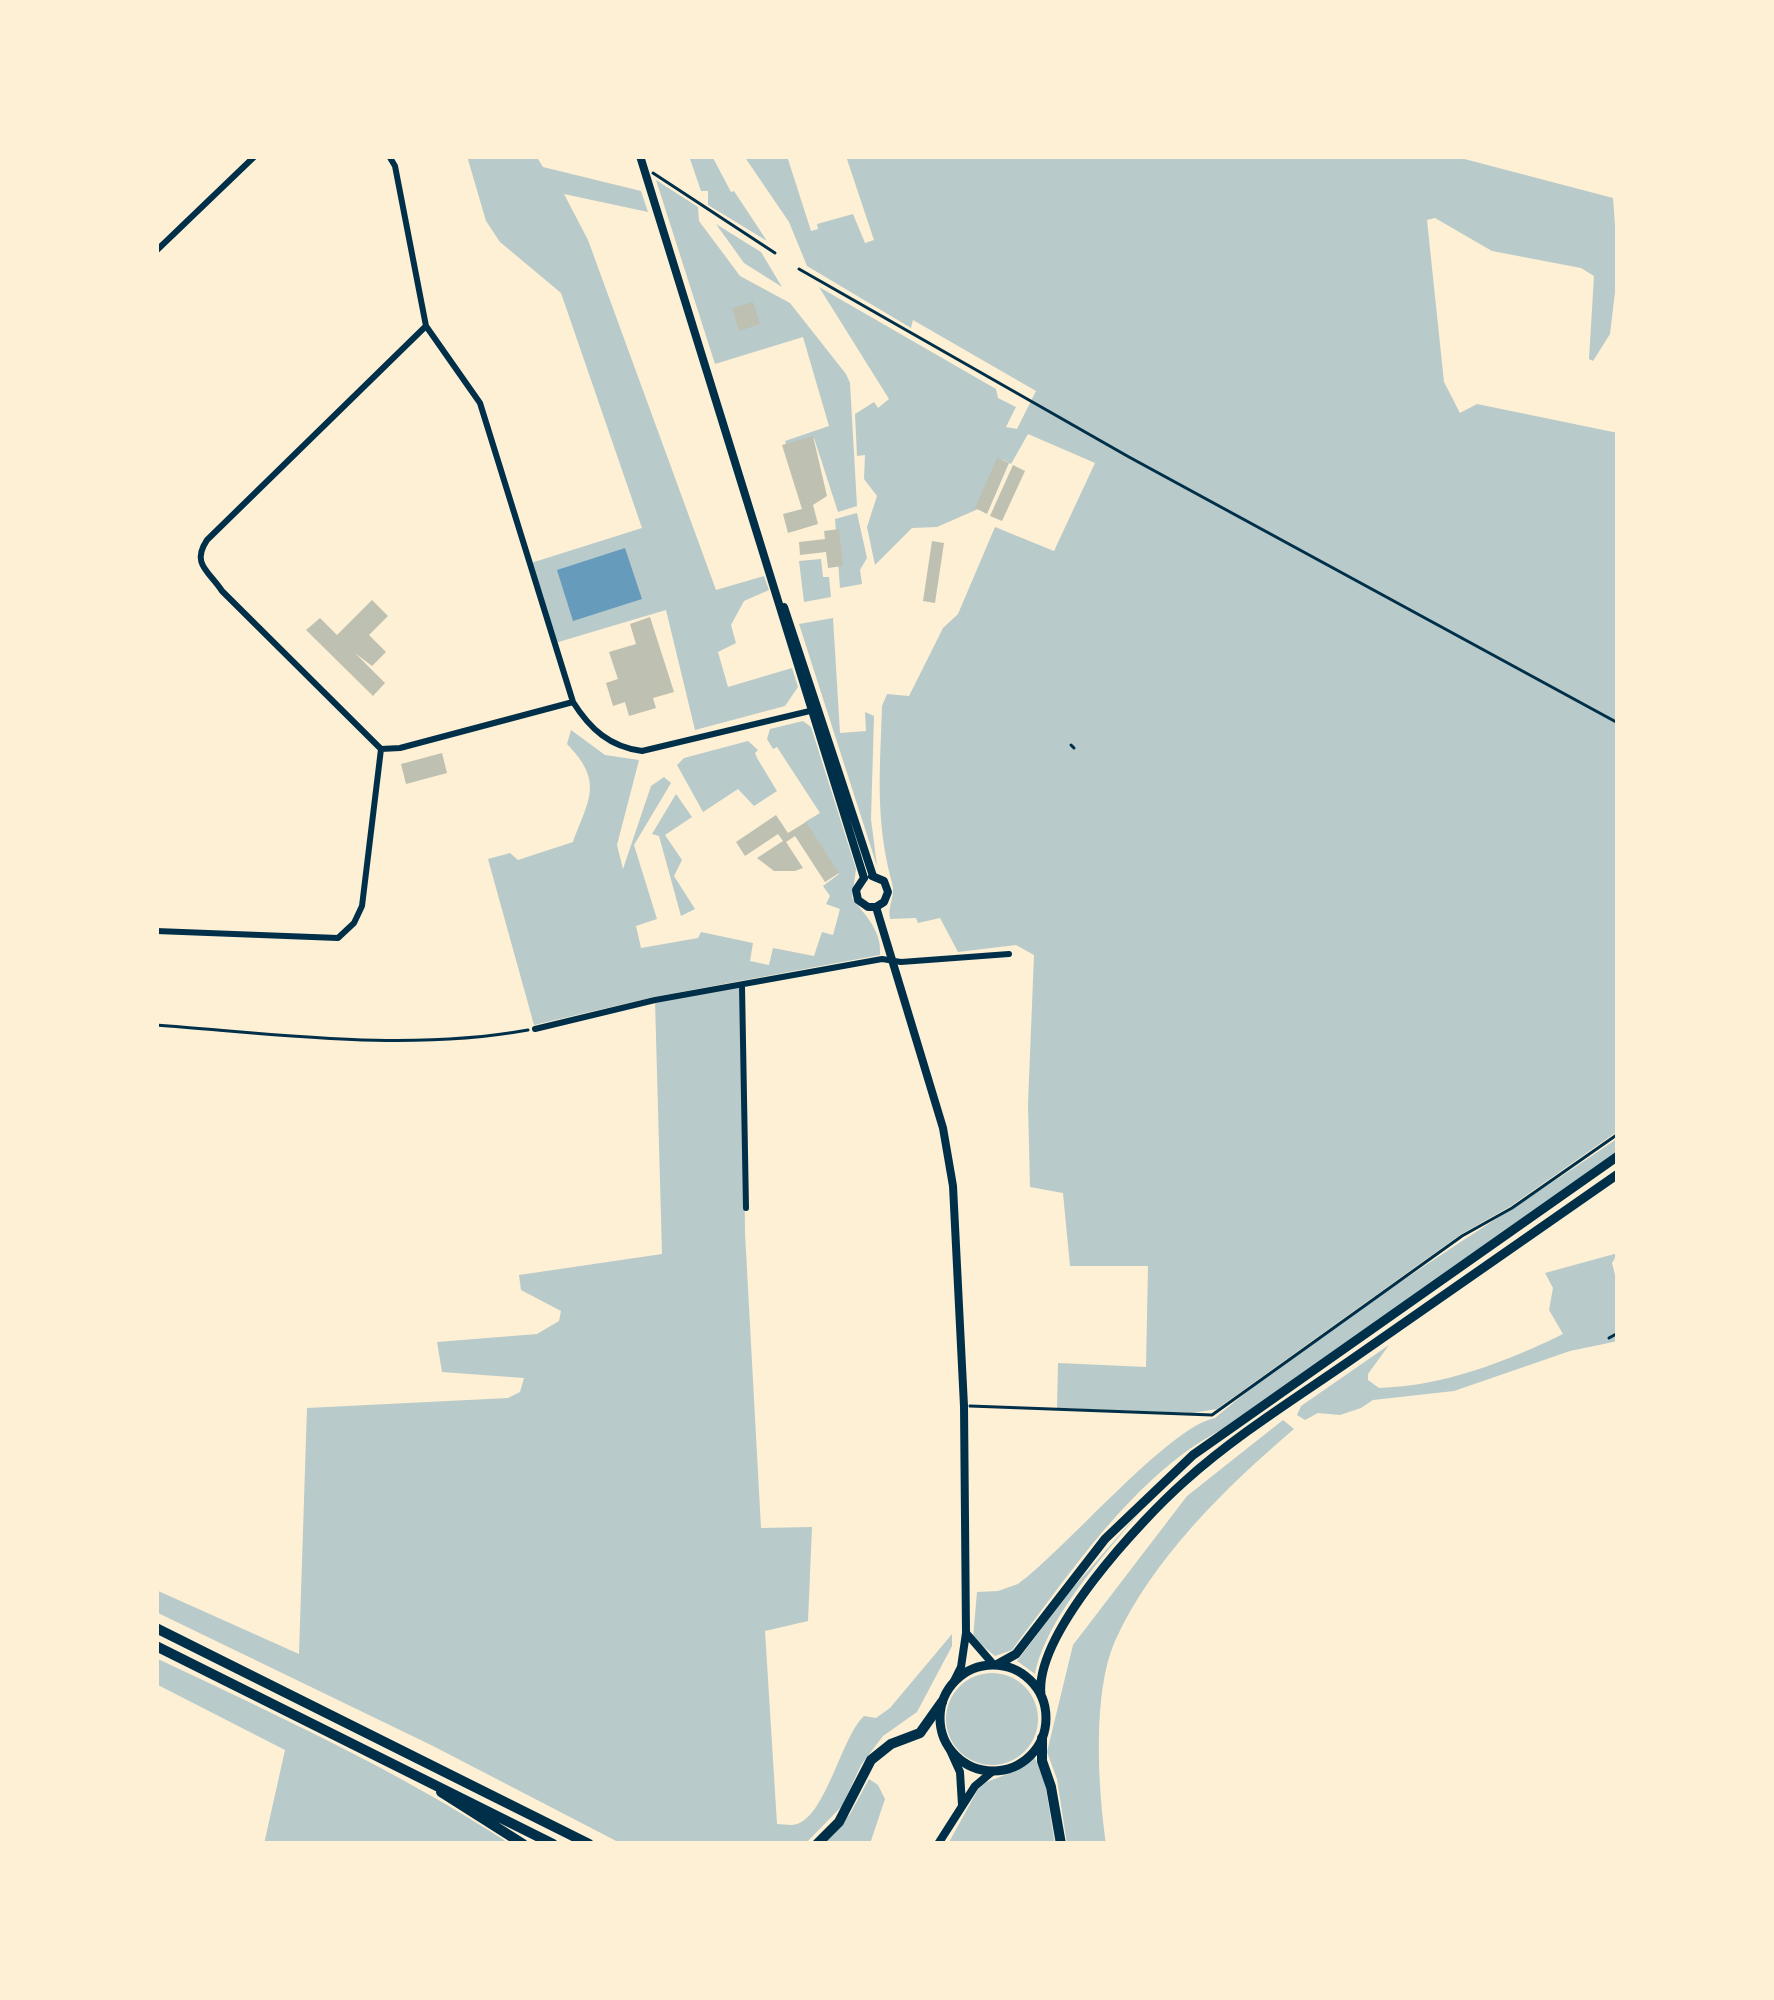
<!DOCTYPE html>
<style>
body{margin:0}
#map{position:relative;width:1774px;height:2000px;overflow:hidden;background:#fdf0d5;font-family:"Source Serif 4",serif}
canvas{display:block}
.frame{position:absolute;inset:0;border:159px solid #fdf0d5;pointer-events:none}
</style>
<div id="map">
<canvas width="1774" height="2000"></canvas>
<div class="frame"></div>
</div>
<script>
const g = document.querySelector('canvas').getContext('2d');
g.lineJoin = 'round';
function fillPath(path, color) { g.fillStyle = color; g.fill(path, 'evenodd'); }
function strokePath(path, color, width, dash) { g.strokeStyle = color; g.lineWidth = width; g.lineCap = dash ? 'butt' : 'round'; g.setLineDash(dash || []); g.stroke(path); }
fillPath(new Path2D(`
 M467 156H536L543 167 641 191 648 212 564 194 588 240 716 590 764 576 769 590 744 601 731 625 736 643 718 652 728 687 792 668 798 687 785 706 695 730 666 610 555 643 531 563 642 528 561 293 500 242 486 221Z
 M689 156H712L731 192 734 191 767 241 708 205V191H701Z
 M744 156H787L811 231 818 229 817 224 853 214 865 243 874 240 846 156H1453L1613 198 1618 267 1610 334 1593 361 1589 359 1594 276 1581 268 1492 251 1435 218 1427 220 1444 382 1460 413 1477 404 1618 433V1131L1511 1206 1460 1235 1217 1409 1192 1413 1057 1408 1058 1363 1146 1367 1148 1266H1070L1063 1193 1030 1187 1028 1104 1034 955 1016 945 958 952 940 918 918 923 916 918 890 919C887 906 896 896 892 883 875 820 880 771 882 706L887 694 909 696 943 628 958 614 995 527 1054 551 1095 463 1028 434 1011 464 1003 460 978 509 937 527 912 528 875 565 867 527 877 496 864 479 865 455 857 456 855 414 874 402 878 408 889 399 819 287 996 389 998 398 1016 407 1006 427 1017 429 1036 391 913 320 911 328 807 266 789 222Z
 M656 180 698 207 699 221 740 276 790 303 846 374 850 383 857 506 838 512 814 438 787 447 785 441 829 426 803 337 715 364Z
 M716 224 761 252 782 287 744 263Z
 M857 513 867 558 860 570 862 584 840 588 835 519Z
 M821 559 823 577H829L831 597 804 602 799 561Z
 M833 618 840 733 866 731 865 712 874 716 871 819 877 866 799 624Z
 M803 721 811 727 856 869 852 898C866 916 882 931 880 955L654 997 534 1025 488 859 510 853 518 860 573 842C589 799 604 782 567 744L571 730 605 755 639 760 617 845 623 869 651 786 664 777 671 783 634 845 657 919 636 926 641 948 698 938 701 932 753 943 750 961 769 965 773 948 814 956 822 932 833 935 840 909 826 904 830 896 823 886 839 874 805 822 820 813 777 747 773 749 767 739 770 729Z
 M748 741 758 750 755 753 757 758 777 791 754 806 738 789 703 812 677 765 684 758Z
 M676 794 692 817 665 835 682 860 674 876 695 909 681 916 659 836 652 834Z
 M742 986 745 1233 761 1528 812 1527 808 1621 765 1631 777 1824C784 1824 791 1826 797 1824 826 1815 842 1736 864 1716L876 1718 890 1708 952 1634V1646L917 1712 883 1736 861 1765 842 1806 805 1844H622L433 1746 156 1612V1590L299 1654 307 1408 508 1398 520 1392 524 1378 442 1372 437 1342 537 1334 559 1321 561 1311 521 1290 519 1275 662 1254 655 1000Z
 M1618 1138V1156L1236 1423C1142 1463 1072 1571 1012 1650L995 1656 973 1638 977 1592 998 1591 1018 1584C1065 1550 1168 1427 1215 1418 1341 1313 1484 1230 1618 1138Z
 M1618 1253 1612 1263 1618 1287V1341L1570 1351 1454 1391 1373 1400 1361 1408 1340 1415 1318 1413 1305 1420 1297 1415 1301 1406 1389 1345 1368 1374V1380L1379 1388C1443 1386 1506 1362 1563 1334L1549 1310 1553 1288 1545 1273Z
 M1283 1420 1294 1429C1226 1487 1152 1559 1115 1641 1092 1693 1098 1788 1106 1844H1067L1057 1779 1047 1752 1073 1645 1187 1496Z
 M1144 1507C1107 1552 1047 1616 1035 1674L1017 1661 1071 1590Z
 M156 1658C276 1715 399 1771 510 1844H264L285 1750 156 1684Z
 M946 1719a46 46 0 1 1 92 0a46 46 0 1 1-92 0Z
 M1035 1758 1045 1783 1055 1844H948L981 1784 1013 1772Z
 M869 1779 878 1785 885 1799 870 1844H822L850 1814Z`), '#b9caca');
fillPath(new Path2D(`
 M625 548 642 599 573 621 557 570Z`), '#669bbc');
fillPath(new Path2D(`
 M753 302 760 324 739 331 732 308Z
 M813 436 827 496 813 505 818 524 788 533 783 514 802 509 782 445Z
 M997 458 1009 463 987 514 975 508Z
 M1013 465 1025 471 1002 521 990 516Z
 M839 529 843 566 828 568 826 552 800 555 799 542 825 539 824 531Z
 M932 541 944 543 935 603 923 601Z
 M372 600 388 616 369 635 386 652 372 666 355 653 385 683 373 696 306 630 320 618 337 635Z
 M650 617 674 692 653 698 656 708 629 716 625 702 613 706 606 683 618 679 609 652 636 644 630 624Z
 M442 753 447 773 406 784 401 764Z
 M776 815 788 833 806 822 839 873 825 882 795 836 786 842 803 868 795 871H774L757 858 783 841 778 834 745 856 736 842Z`), '#bec0b2');
strokePath(new Path2D(`
 M653 173 775 253
 M799 269 1129 457 1618 723
 M1071 745 1074 748
 M156 1025C279 1034 405 1052 528 1030
 M1609 1338 1618 1333
 M970 1406 1212 1415 1462 1236 1512 1208 1618 1134`), '#003049', 3);
strokePath(new Path2D(`
 M389 156 395 166 426 326 480 403 573 702C590 729 610 747 642 751L814 710
 M156 251 255 156
 M426 326 207 540C191 564 209 571 222 591L381 749 400 748 573 702
 M156 931 338 938 354 923 362 906 381 749
 M742 986 746 1208
 M535 1029 655 1000 882 959 901 962 1009 954`), '#003049', 6);
strokePath(new Path2D(`
 M640 156 864 878
 M784 607 873 876
 M872 876 884 881 888 892 884 902 876 907
 M864 878 856 890 858 900 868 907H876
 M876 907 943 1128 953 1186 964 1406 966 1633 961 1667 954 1681
 M967 1634 993 1664
 M950 1750 960 1772 962 1805
 M938 1844 975 1786 993 1771`), '#003049', 8);
strokePath(new Path2D(`
 M998 1664 1016 1654 1105 1539 1193 1455 1618 1156
 M940 1718a53 53 0 1 1 106 0a53 53 0 1 1-106 0Z
 M1041 1695C1034 1634 1141 1520 1185 1481 1235 1436 1293 1400 1348 1362 1438 1299 1528 1237 1618 1174`), '#003049', 9);
strokePath(new Path2D(`
 M156 1628 589 1844
 M156 1646 553 1844
 M1042 1738V1761L1051 1787 1061 1844
 M441 1792 523 1844
 M817 1844 839 1822 871 1760 891 1744 920 1733 942 1702`), '#003049', 10);
</script>
